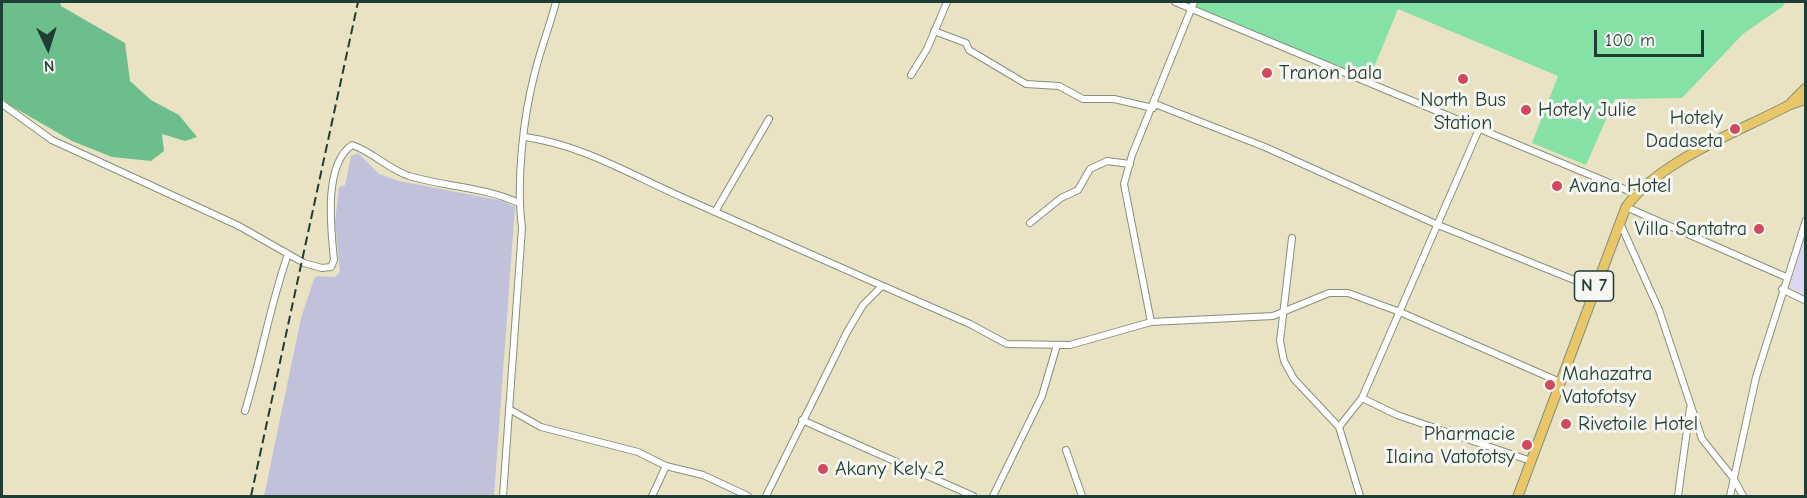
<!DOCTYPE html>
<style>
body{margin:0}
#map{position:relative;width:1807px;height:498px;overflow:hidden;background:#eae3c3;font-family:"Comic Neue",sans-serif}
canvas{display:block}
.frame{position:absolute;inset:0;border:3px solid #1f3d34;pointer-events:none}
.north{position:absolute;left:18px;top:18px;width:60px;height:60px;-webkit-text-stroke:4px #f6f6f2;paint-order:stroke;rotate:176deg;font-size:16px;font-weight:700;line-height:24px;text-align:center;color:#1f3d34}
.north::after{content:'';display:block;margin:auto;width:21px;height:27px;background:#1f3d34;clip-path:polygon(50% 0,100% 100%,50% 72%,0 100%)}
.scale{position:absolute;left:1594px;top:30px;width:110px;height:27px;box-sizing:border-box;border:3px solid #1f3d34;border-top:0;padding-left:8px;font-size:18px;line-height:21px;white-space:nowrap;color:#1f3d34;-webkit-text-stroke:4px #f6f6f2;paint-order:stroke}
</style>
<div id="map">
<canvas width="1807" height="498"></canvas>
<div class="frame"></div>
<div class="north">N</div>
<div class="scale">100 m</div>
</div>
<script>
const g = document.querySelector('canvas').getContext('2d');
g.lineJoin = 'round';
function fillPath(path, color) { g.fillStyle = color; g.fill(path, 'evenodd'); }
function strokePath(path, color, width, dash) { g.strokeStyle = color; g.lineWidth = width; g.lineCap = dash ? 'butt' : 'round'; g.setLineDash(dash || []); g.stroke(path); }
function drawText(font, color, halo, rows, align = 'center') {
  g.font = font + ' "Comic Neue",sans-serif'; g.lineWidth = 6; g.setLineDash([]); g.textBaseline = 'middle'; g.strokeStyle = halo; g.fillStyle = color; for (const [text, x, y, turn = 0] of rows) {
    g.save(); g.translate(x, y); g.rotate((+turn || 0) * Math.PI / 180); g.textAlign = isNaN(turn) ? turn : align; if (halo) g.strokeText(text, 0, 0); g.fillText(text, 0, 0); g.restore();
  }
}
fillPath(new Path2D(`
 M1805 236 1806 295H1805L1790 287Z`), '#dcd5f6');
fillPath(new Path2D(`
 M358 153 379 174 399 181 503 201 515 207 494 496H264L301 318 314 279 317 276 335 277 340 272 335 222 339 187 345 185 351 156Z`), '#c2c1dc');
fillPath(new Path2D(`
 M1195 2H1786L1782 7 1743 34 1682 98 1615 99 1586 165 1532 143 1558 76 1398 9 1368 82 1191 8Z`), '#86e1a7');
fillPath(new Path2D(`
 M2 2H60L61 6 125 43 130 81 151 100 179 115 197 137 185 141 162 134 164 151 151 161 112 157 72 141 8 104 2 98Z`), '#6cbf8c');
const street = new Path2D(`
 M1175 2 1636 194
 M934 31 966 43 969 50 1026 84 1059 86 1083 99H1114L1153 108
 M911 75 927 49 947 2
 M2 104 52 140 239 226 304 263 322 268 331 267 334 260C331 229 323 165 352 145 373 152 388 169 409 176 446 187 484 187 519 203
 M1155 104 1265 147 1438 225 1594 288
 M525 137C583 145 633 176 686 199 781 241 875 283 970 324L1007 344 1070 345 1151 322 1273 316 1329 293H1348L1400 312 1560 382
 M1626 207 1786 277
 M715 212 769 119
 M1030 223 1061 198 1078 190 1090 169 1107 161 1130 164
 M1620 223 1659 310 1702 439 1734 479 1743 496
 M1292 238 1280 341 1284 361 1294 379 1339 427 1360 496
 M1782 289 1806 301
 M1151 322 1124 184 1132 155 1194 2
 M1362 398 1397 415 1531 461
 M509 409 541 427 638 452 666 466 703 475 748 496
 M245 411C261 359 270 305 288 254
 M802 420 973 496
 M1339 427 1362 398 1479 129
 M1066 450 1082 496
 M503 496 522 228C516 182 523 118 535 72 541 48 550 25 556 2
 M652 496 666 466
 M766 496 847 332 863 305 882 286
 M993 496 1042 396 1057 345
 M1678 496 1690 408
 M1730 496 1756 377 1806 220`);
const primary = new Path2D(`
 M1791 103 1806 88
 M1518 496 1626 207C1659 161 1738 132 1789 105L1806 99`);
strokePath(street, '#84907c', 8);
strokePath(primary, '#84907c', 11);
strokePath(street, '#fff', 6);
strokePath(primary, '#e9c769', 9);
strokePath(new Path2D(`
 M251 496 358 2`), '#1f3d34', 2, [9, 4.5]);
for (const [x, y, r, color] of [
 [1267,73,6,"#d1495b"],
 [1463,79,6,"#d1495b"],
 [1526,110,6,"#d1495b"],
 [1735,129,6,"#d1495b"],
 [1557,186,6,"#d1495b"],
 [1759,229,6,"#d1495b"],
 [1550,385,6,"#d1495b"],
 [1566,424,6,"#d1495b"],
 [1527,445,6,"#d1495b"],
 [823,469,6,"#d1495b"]
]) { const dot = new Path2D(); dot.arc(x, y, r, 0, 2 * Math.PI); g.fillStyle = color; g.fill(dot); strokePath(dot, '#f6f6f2', 2); }
for (const [x, y, w] of [
 [1594,286,39]
]) { const box = new Path2D(); box.roundRect(x - w / 2, y - 15, w, 30, 4.5); g.fillStyle = '#f6f6f2'; g.fill(box); strokePath(box, '#1f3d34', 1.5); }
drawText('bold 18px', '#1f3d34', null, [
 ["N 7",1594,286]
]);
drawText('20px', '#1f3d34', '#f6f6f2', [
 ["Tranon bala",1279,73],
 ["North Bus",1463,100,"center"],
 ["Station",1463,123,"center"],
 ["Hotely Julie",1538,110],
 ["Hotely",1723,118,"right"],
 ["Dadaseta",1723,141,"right"],
 ["Avana Hotel",1569,186],
 ["Villa Santatra",1747,229,"right"],
 ["Mahazatra",1562,374],
 ["Vatofotsy",1562,397],
 ["Rivetoile Hotel",1578,424],
 ["Pharmacie",1515,434,"right"],
 ["Ilaina Vatofotsy",1515,457,"right"],
 ["Akany Kely 2",835,469]
], 'left');
</script>
